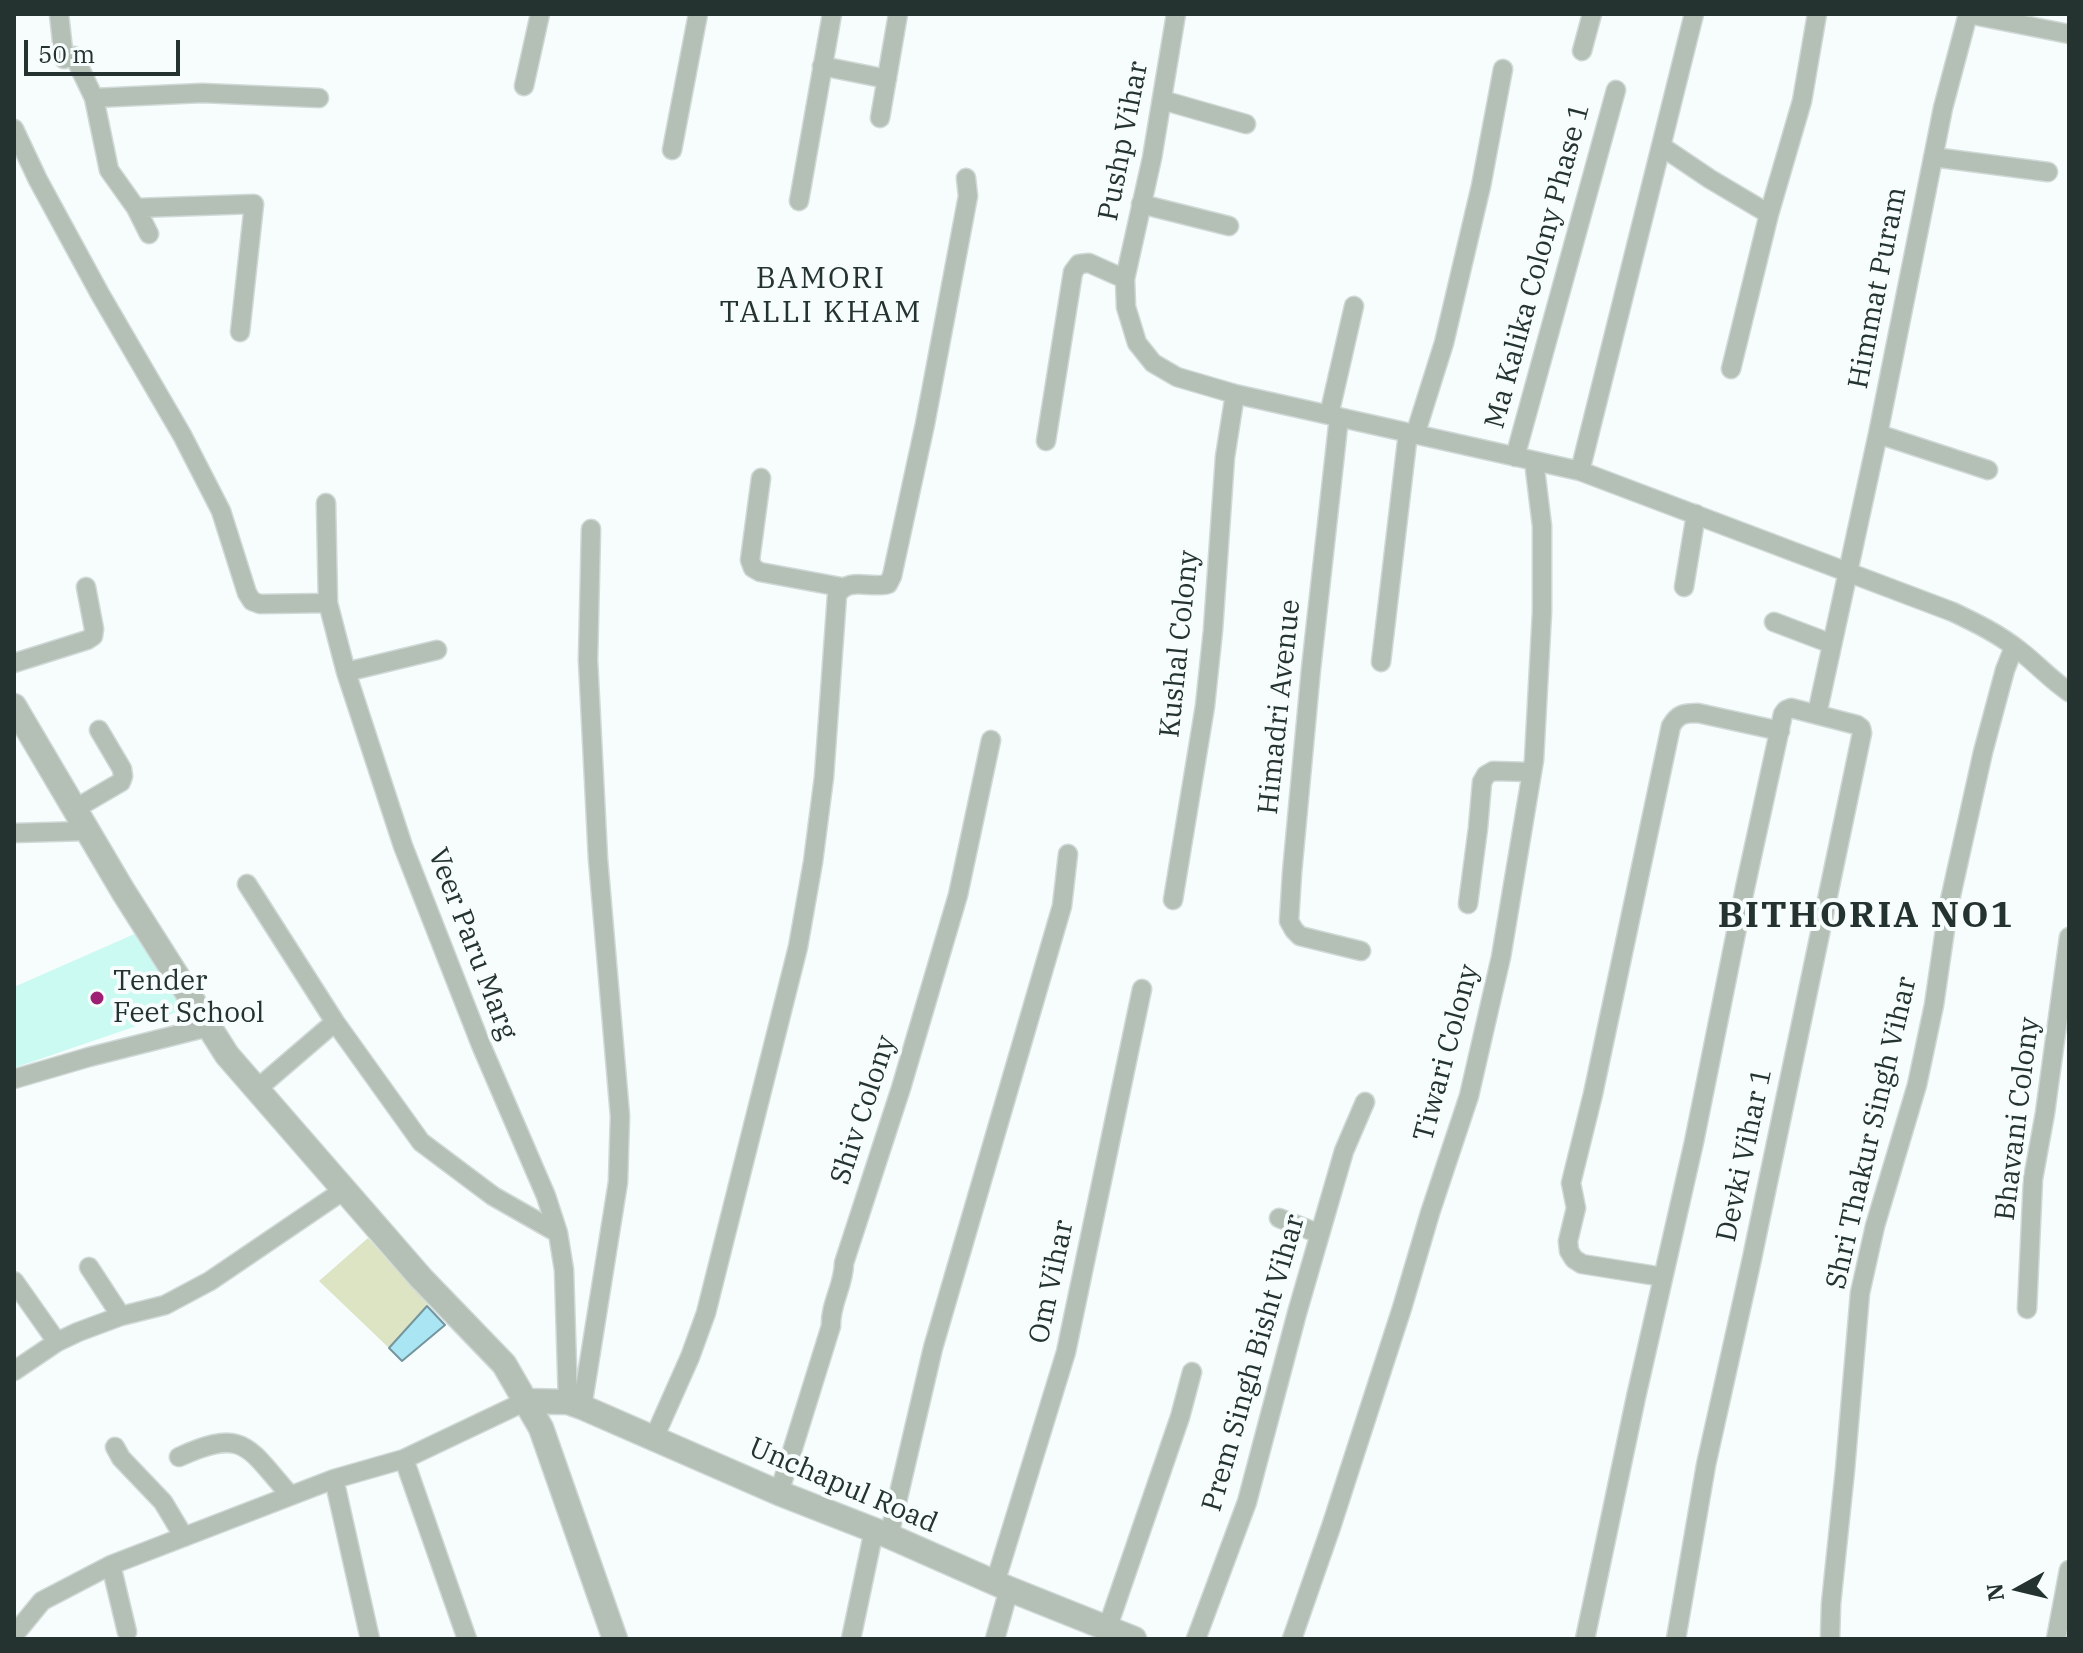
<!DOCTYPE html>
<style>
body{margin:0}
#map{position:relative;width:2083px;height:1653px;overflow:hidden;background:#f6fdfc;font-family:"IBM Plex Serif",serif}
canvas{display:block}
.frame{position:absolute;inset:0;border:16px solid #243330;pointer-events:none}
.north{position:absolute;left:1979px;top:1549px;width:80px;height:80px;-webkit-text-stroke:6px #f6fdfc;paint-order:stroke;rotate:262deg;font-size:22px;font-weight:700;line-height:32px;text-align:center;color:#243330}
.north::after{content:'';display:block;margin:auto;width:28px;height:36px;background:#243330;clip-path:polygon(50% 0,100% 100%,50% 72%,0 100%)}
.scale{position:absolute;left:24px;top:40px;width:156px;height:36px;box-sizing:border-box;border:4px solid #243330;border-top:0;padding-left:10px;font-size:24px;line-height:28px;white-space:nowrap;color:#243330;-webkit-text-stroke:6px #f6fdfc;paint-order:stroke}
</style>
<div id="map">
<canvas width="2083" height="1653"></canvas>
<div class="frame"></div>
<div class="north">N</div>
<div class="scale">50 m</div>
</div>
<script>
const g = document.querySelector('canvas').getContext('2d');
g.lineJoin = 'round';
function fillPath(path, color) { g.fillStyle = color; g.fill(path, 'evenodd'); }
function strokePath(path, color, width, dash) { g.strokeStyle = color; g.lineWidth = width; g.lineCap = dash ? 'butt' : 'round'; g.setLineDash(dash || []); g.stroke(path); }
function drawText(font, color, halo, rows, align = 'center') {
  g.font = font + ' "IBM Plex Serif",serif'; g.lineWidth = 8; g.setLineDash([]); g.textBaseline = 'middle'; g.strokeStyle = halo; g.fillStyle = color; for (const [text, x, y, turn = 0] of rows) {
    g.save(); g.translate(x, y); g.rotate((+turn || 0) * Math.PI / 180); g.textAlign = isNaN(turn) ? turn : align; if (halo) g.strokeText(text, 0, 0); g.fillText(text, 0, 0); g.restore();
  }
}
fillPath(new Path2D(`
 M139 932 186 1009 14 1068V987Z`), '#cbfaf2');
fillPath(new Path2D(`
 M368 1238 428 1305 389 1348 319 1281Z`), '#dce4c4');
const building = new Path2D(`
 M427 1306 445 1325 402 1361 389 1348Z`);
fillPath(building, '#aae5f4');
strokePath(building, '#74959e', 2);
const minor = new Path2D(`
 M59 14 64 59 74 56 94 98 109 170 136 208 149 234
 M1176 14 1152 158 1125 279 1126 307 1137 343 1153 363 1177 377 1235 394 1580 471 1953 612C1976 623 1999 634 2020 651 2037 664 2050 679 2069 692
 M1968 14 2069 34
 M1582 51 1592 14
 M822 66 887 79
 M524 86 540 14
 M94 98 202 93 319 98
 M1162 100 1246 124
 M880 118 898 14
 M14 129 38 180 100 294 182 435 221 511 247 593 252 601 260 604 328 603
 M1661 146 1710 179 1769 214
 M672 150 698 14
 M1933 157 2048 172
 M799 201 832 14
 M1141 204 1229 226
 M136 208 254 204 240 332
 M1731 369 1769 214 1802 101 1817 14
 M1329 415 1354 306
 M1339 417 1311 669 1292 873 1289 921 1294 930 1300 936 1361 951
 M1878 434 1988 470
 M1415 435 1444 343 1481 186 1503 69
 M1046 441 1073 272 1079 264 1089 263 1125 279
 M1515 457 1616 90
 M1580 471 1694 14
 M761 478 750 560 753 568 760 572 841 587
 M326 503 328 603 346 672 403 846 481 1045 546 1196 558 1233 564 1270 568 1402
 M1684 587 1696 514
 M1774 622 1832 644
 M1381 662 1408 433
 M14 663 87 640 93 636 94 629 86 587
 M346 672 437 650
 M1817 714 1878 434 1943 108 1968 14
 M73 810 121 782 123 776 122 769 99 730
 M14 833 86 831
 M247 884 335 1022 421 1142 493 1196 558 1233
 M1173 900 1205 706 1213 630 1225 457 1235 394
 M1468 904 1478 828 1482 782 1486 775 1493 771 1532 772
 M14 1079 89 1057 208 1027
 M257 1089 335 1022
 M1279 1218 1320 1234
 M89 1267 121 1316
 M1663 1277 1582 1264 1574 1259 1569 1251 1568 1241 1576 1208 1571 1183 1593 1094 1671 726C1678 714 1684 713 1698 713L1780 731
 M14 1281 57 1342
 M2027 1309 2033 1179 2045 1113 2069 937
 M14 1371 57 1342 78 1332 121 1316 165 1305 210 1281 344 1190
 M582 1407 618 1182 620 1116 598 859 588 660 591 529
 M654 1438 690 1357 706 1313 798 947 813 862 824 777 837 595C848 576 870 589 888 584L892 576 925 424 968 196 966 178
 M115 1447 121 1458 163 1502 184 1537
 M179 1457C245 1427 247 1447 290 1495
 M404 1459 467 1639
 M334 1479 370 1639
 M779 1493 831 1326C830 1304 844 1285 844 1263L901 1088 958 895 991 740
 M889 1536 933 1348 1062 906 1068 854
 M111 1565 127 1632
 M995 1583 1066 1352 1142 989
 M1107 1629 1180 1417 1192 1372
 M14 1635 42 1601 111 1565 334 1479 404 1459 526 1401
 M851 1639 874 1530
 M995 1639 1009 1589
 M1196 1639 1247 1502 1297 1313 1344 1151 1365 1102
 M1292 1639 1331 1527 1402 1308 1430 1213 1469 1096 1501 957 1534 760 1542 612V526L1534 461
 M1585 1639 1636 1397 1694 1142 1745 888 1783 714 1786 710 1791 708 1857 725 1861 728 1862 733 1751 1263 1706 1465 1676 1639
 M1830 1639 1831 1604 1845 1470 1860 1293 1875 1226 1917 1085 1934 1005 1948 909 1983 752 2005 670 2014 647
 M2056 1639 2069 1570`);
const tertiary = new Path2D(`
 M14 706 123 891 227 1055 421 1278 504 1364 541 1428 615 1639
 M526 1401 568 1402 582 1407 779 1493 889 1536 1009 1589 1134 1639`);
strokePath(minor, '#d0d9d7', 21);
strokePath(tertiary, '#d0d9d7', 27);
strokePath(minor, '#b4bfb6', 18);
strokePath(tertiary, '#b4bfb6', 24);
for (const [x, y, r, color] of [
 [97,998,8,"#9e2074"]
]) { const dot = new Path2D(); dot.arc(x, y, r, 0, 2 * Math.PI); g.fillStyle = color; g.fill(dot); strokePath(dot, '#f6fdfc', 3); }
drawText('28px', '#243330', '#f6fdfc', [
 ["Pushp Vihar",1124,141,-79],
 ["Ma Kalika Colony Phase 1",1538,266,-75],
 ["Himmat Puram",1878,288,-79],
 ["Kushal Colony",1180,644,-84],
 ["Himadri Avenue",1280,707,-84],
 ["Veer Paru Marg",472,944,69],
 ["Tiwari Colony",1447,1053,-75],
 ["Shiv Colony",864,1110,-72],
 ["Bhavani Colony",2018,1119,-83],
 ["Shri Thakur Singh Vihar",1872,1133,-77],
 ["Devki Vihar 1",1745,1155,-78],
 ["Om Vihar",1052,1282,-78],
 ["Prem Singh Bisht Vihar",1254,1363,-74],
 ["Unchapul Road",843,1486,23]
]);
drawText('28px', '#243330', '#f6fdfc', [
 ["Tender",113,982],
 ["Feet School",113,1014]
], 'left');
g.letterSpacing = '2px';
drawText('30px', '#243330', '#f6fdfc', [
 ["BAMORI",821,279],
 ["TALLI KHAM",821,313]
]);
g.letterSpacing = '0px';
g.letterSpacing = '2px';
drawText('bold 36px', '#243330', '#f6fdfc', [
 ["BITHORIA NO1",1866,917]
]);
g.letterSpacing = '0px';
</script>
